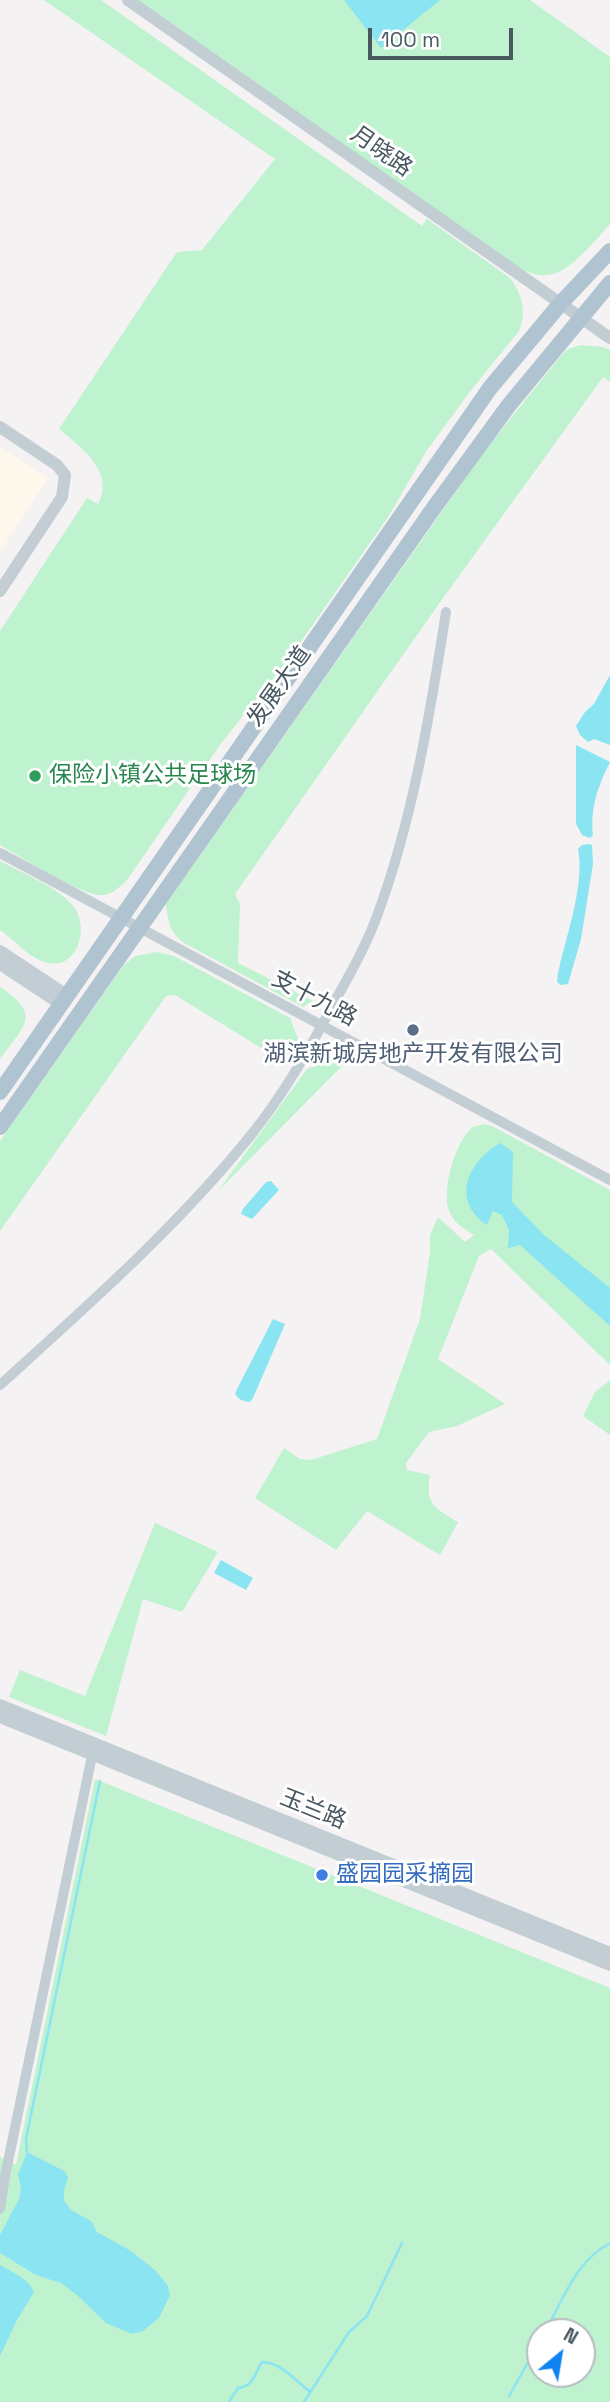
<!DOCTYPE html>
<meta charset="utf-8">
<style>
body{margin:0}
#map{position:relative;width:610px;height:2402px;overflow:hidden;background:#f4f2f2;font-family:"Space Grotesk",sans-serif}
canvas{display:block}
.north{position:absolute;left:526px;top:2318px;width:70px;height:70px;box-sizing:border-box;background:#fff;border:2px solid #b6bcbf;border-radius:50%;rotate:30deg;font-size:19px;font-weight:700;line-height:28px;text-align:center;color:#485760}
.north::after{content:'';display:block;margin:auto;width:24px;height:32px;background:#1083f0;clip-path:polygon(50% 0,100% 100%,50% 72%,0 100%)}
.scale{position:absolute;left:368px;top:28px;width:145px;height:32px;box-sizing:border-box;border:4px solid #485760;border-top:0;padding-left:9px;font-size:21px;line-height:24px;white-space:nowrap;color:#485760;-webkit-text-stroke:5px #fff;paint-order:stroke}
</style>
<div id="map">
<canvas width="610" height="2402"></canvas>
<div class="north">N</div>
<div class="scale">100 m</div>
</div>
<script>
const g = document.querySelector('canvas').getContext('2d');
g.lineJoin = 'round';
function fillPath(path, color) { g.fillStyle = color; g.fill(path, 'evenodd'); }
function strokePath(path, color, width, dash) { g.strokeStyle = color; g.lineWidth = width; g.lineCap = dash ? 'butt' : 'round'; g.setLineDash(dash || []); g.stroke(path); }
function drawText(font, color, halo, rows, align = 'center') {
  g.font = font + ' "Space Grotesk","Noto Sans SC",sans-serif'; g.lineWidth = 6; g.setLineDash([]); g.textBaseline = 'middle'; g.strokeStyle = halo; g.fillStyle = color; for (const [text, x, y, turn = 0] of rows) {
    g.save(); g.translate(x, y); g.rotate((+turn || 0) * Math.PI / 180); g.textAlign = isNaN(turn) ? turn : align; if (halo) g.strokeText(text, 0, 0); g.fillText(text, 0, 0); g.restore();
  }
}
fillPath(new Path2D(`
 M0 447 48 478 0 552Z`), '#fdf7ec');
fillPath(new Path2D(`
 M44 0H101L422 226 427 219 510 278C522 294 527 312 519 331L472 389 427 450 388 517 288 660 222 742 127 880C121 886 114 893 104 895 87 899 19 856 0 845V631L87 498 98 504C116 473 81 447 59 429L177 252 202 250 275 159Z
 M134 0H530L610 57V224C595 240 569 275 546 275 537 276 528 272 520 269Z
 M581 345 603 347 610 350V382L603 377 443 598 235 894 240 904 238 963 313 1001 303 1007 184 943C170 932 168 922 166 904L483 453 560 357 568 349Z
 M0 861C22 873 58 887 73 906 90 926 78 970 48 963 29 959 15 940 0 930Z
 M157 952 174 956 290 1018 300 1044 289 1065 175 995 166 996 0 1231V1141L123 966 135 956Z
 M0 987C43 1015 24 1026 0 1059Z
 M343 1057 347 1061 218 1191 307 1069Z
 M483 1124 492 1126 610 1190V1365L491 1249 479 1256 438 1359 505 1404 457 1426 429 1432 406 1463 407 1470 430 1475C425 1505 435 1508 458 1522L440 1555 367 1511 336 1550 255 1498 284 1448 300 1459 311 1460 377 1439 420 1319 430 1253V1236L438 1217 465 1242 474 1235C465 1229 455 1224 450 1213 440 1194 455 1140 473 1127 475 1126 481 1125 483 1124Z
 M610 1380V1435L583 1416 595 1392Z
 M155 1523 218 1552 182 1612 143 1599 106 1736 9 1697 20 1670 85 1696Z
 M95 1779 610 1988V2402H0V2157L16 2165ZM540 2332H582V2374H540Z`), '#bff2cf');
fillPath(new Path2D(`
 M344 0H440L381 48Z
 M610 675V745L594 739 588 742 580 735 576 726 585 712 594 704Z
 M576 745 610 762C598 786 590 808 593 835L590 838 582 835 576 824Z
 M588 844 592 845 593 864 581 939 568 984 561 985 557 982 558 973C566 936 585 886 578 849L582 845Z
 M500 1143 513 1152 512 1202 544 1235 610 1288V1326L520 1245 508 1248 509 1230 502 1215 493 1211 487 1225C450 1200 468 1162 500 1143Z
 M271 1181 279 1190 252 1219 241 1214 243 1209 266 1182Z
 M273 1319 285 1324 253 1398 250 1402C243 1401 238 1400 235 1393Z
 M221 1560 253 1578 246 1590 214 1573Z
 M27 2152 64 2171 68 2177 64 2191V2201L71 2210 91 2221 97 2232 131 2251 156 2271 168 2286 170 2295 159 2318 143 2331 132 2334 106 2323 77 2295 61 2283 36 2275 0 2253V2235L19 2199 21 2189 18 2175Z
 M0 2265C12 2272 29 2279 34 2292L17 2320 0 2356Z`), '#8ae4f1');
strokePath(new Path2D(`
 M27 2152 26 2139 100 1781
 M545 2332C562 2302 576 2260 609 2244
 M509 2396 540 2341
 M229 2402 238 2388C255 2386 254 2374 262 2362 280 2362 295 2380 309 2391
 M304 2402 349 2332 367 2316 402 2243`), '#8ae4f1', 2.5);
strokePath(new Path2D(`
 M0 853 610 1180
 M0 1385C87 1306 177 1227 251 1135 284 1094 310 1048 335 1001 350 974 366 946 377 916 413 819 430 714 446 612
 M0 2209 5 2176 93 1751`), '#c2cdd4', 10);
strokePath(new Path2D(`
 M128 0 610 338
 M0 427 57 465 65 475 62 497 0 591
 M0 951 68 996
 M0 964 62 1005
 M0 1705 610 1953
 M0 1717 610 1965`), '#c2cdd4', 12);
strokePath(new Path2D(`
 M0 1092 490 388 561 303 610 251
 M0 1127 433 509 509 405 610 283`), '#b0c3d1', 16);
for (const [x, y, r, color] of [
 [35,776,7,"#2e9e5b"],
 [413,1030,7,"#5c6f8a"],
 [322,1875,7,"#3f7fe0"]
]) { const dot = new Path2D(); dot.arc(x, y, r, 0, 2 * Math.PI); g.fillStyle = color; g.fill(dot); strokePath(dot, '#fff', 2.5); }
drawText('23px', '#485760', '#fff', [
 ["月晓路",381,152,35],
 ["发展大道",280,687,-55],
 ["支十九路",314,999,28],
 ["玉兰路",313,1810,22]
]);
drawText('23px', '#27864d', '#fff', [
 ["保险小镇公共足球场",49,776]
], 'left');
drawText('23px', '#4e5e75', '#fff', [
 ["湖滨新城房地产开发有限公司",413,1055]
]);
drawText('23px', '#366cbe', '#fff', [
 ["盛园园采摘园",336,1875]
], 'left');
</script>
